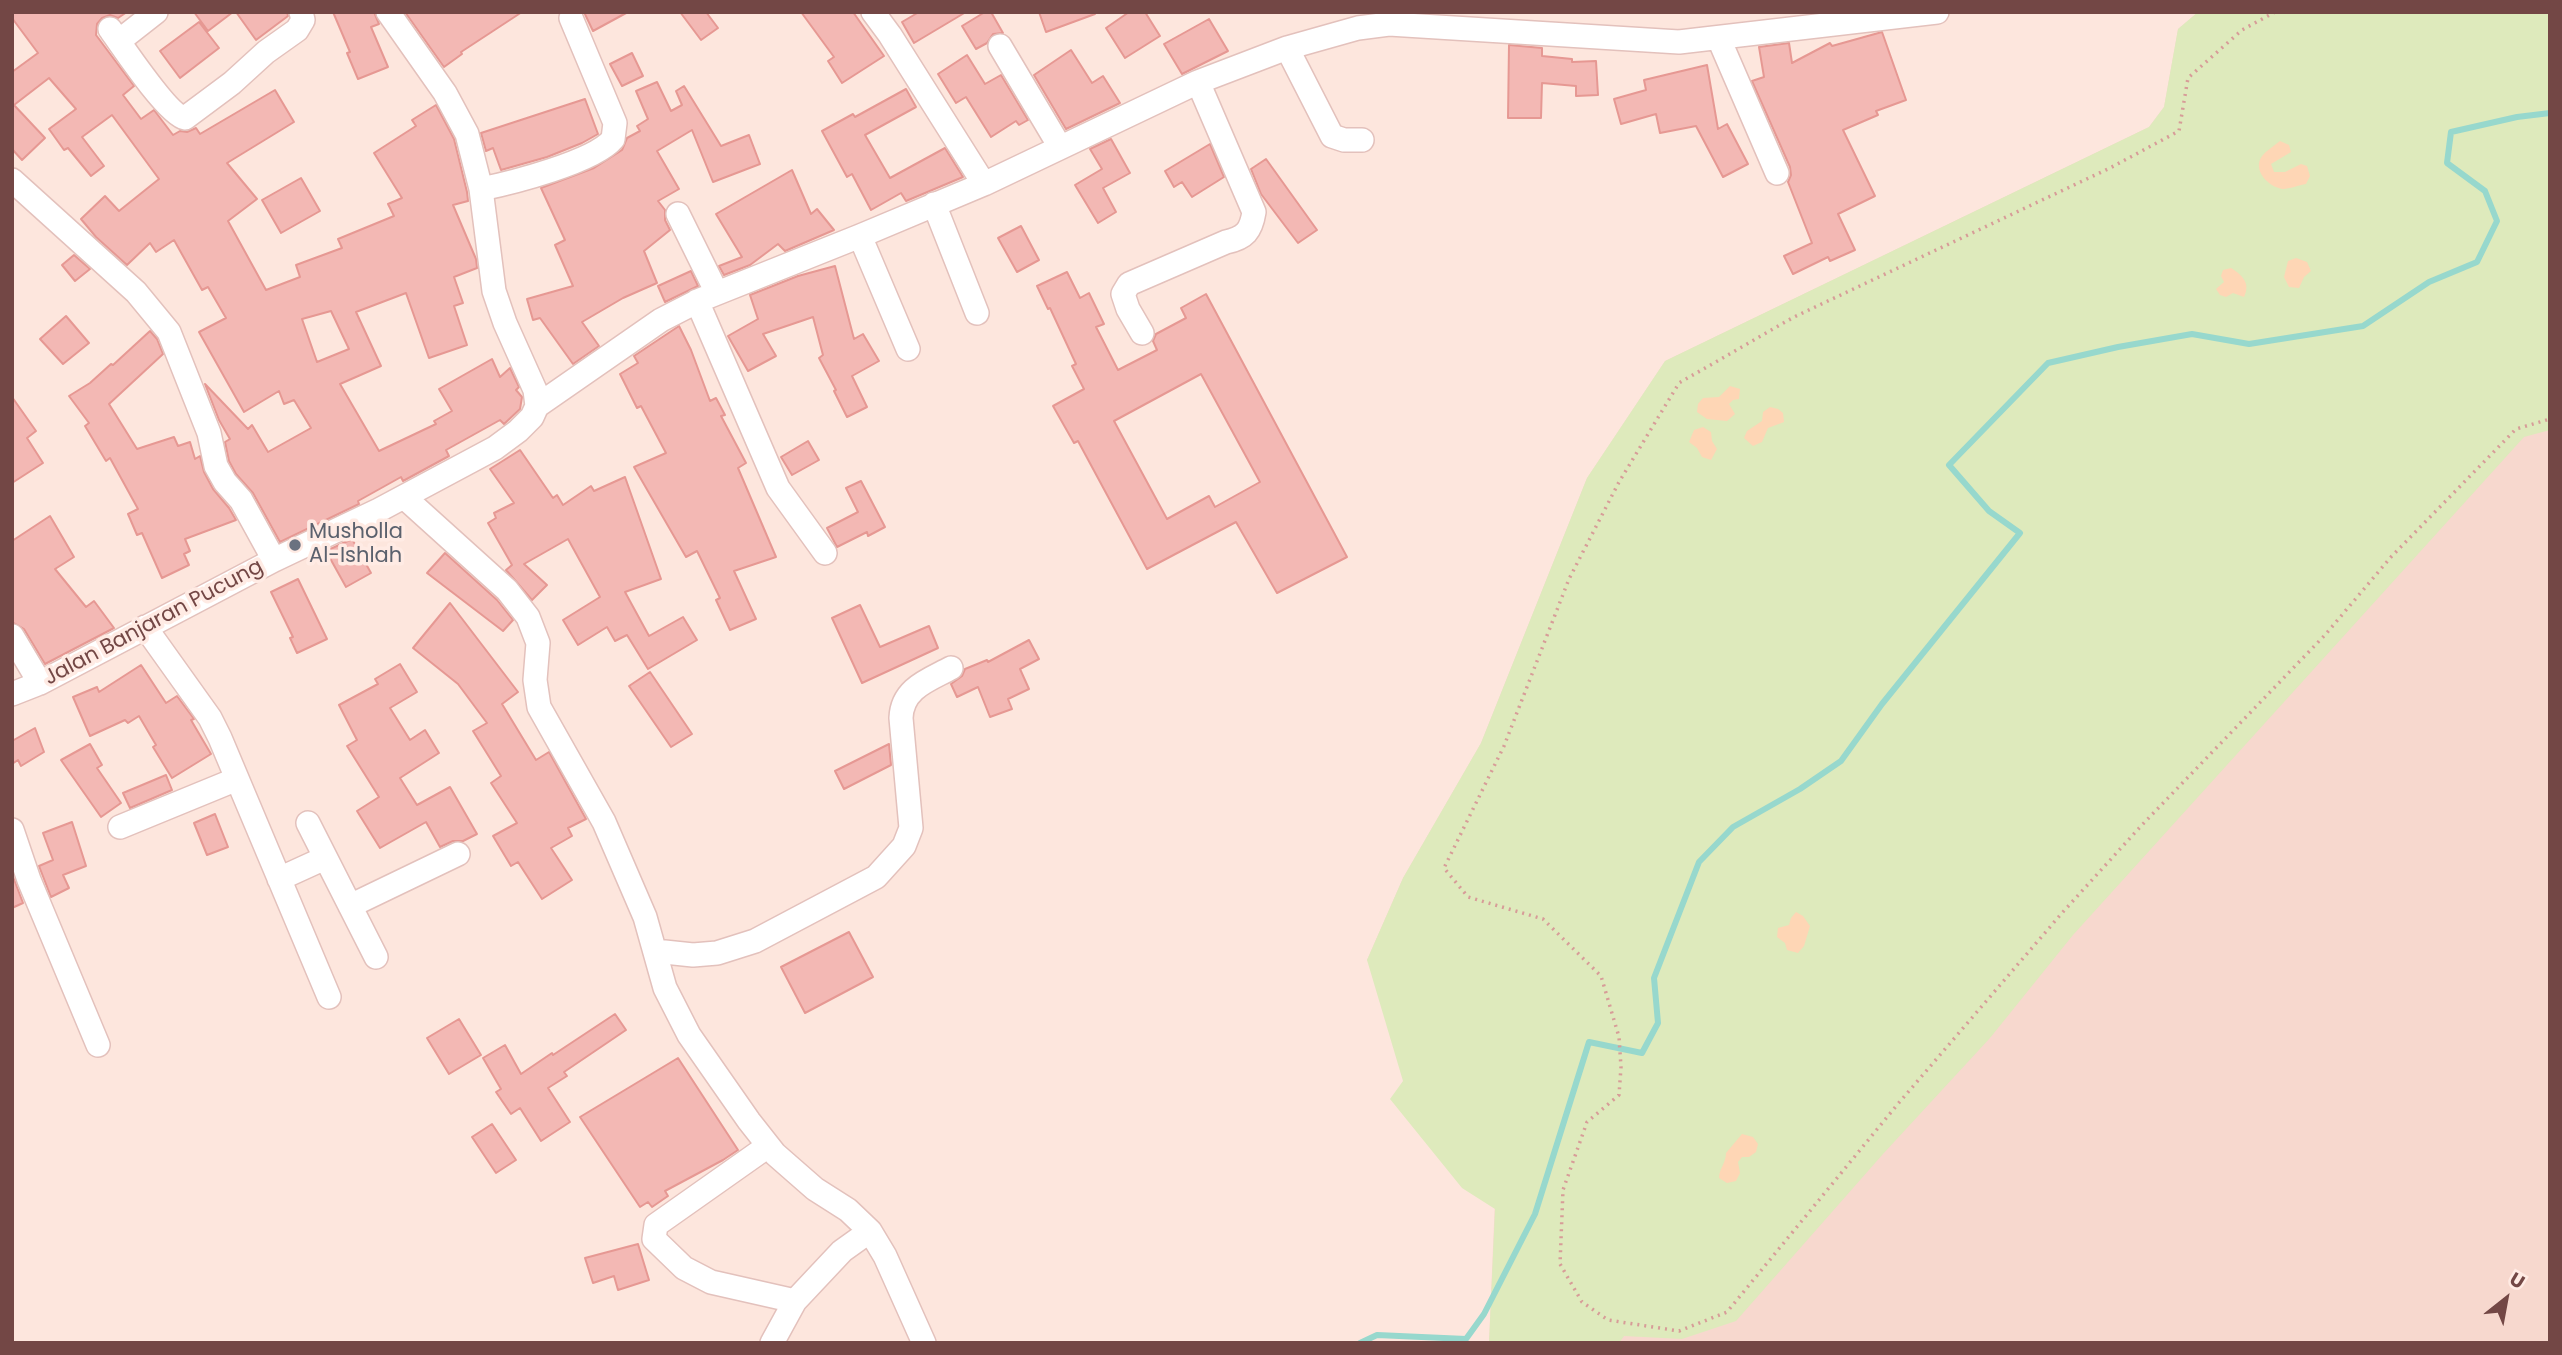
<!DOCTYPE html>
<style>
body{margin:0}
#map{position:relative;width:2562px;height:1355px;overflow:hidden;background:#fde6dd;font-family:Poppins,sans-serif}
canvas{display:block}
.frame{position:absolute;inset:0;border:14px solid #734745;pointer-events:none}
.north{position:absolute;left:2471px;top:1264px;width:70px;height:70px;-webkit-text-stroke:5px #ffebe4;paint-order:stroke;rotate:31deg;font-size:19px;font-weight:700;line-height:28px;text-align:center;color:#734745}
.north::after{content:'';display:block;margin:auto;width:24px;height:32px;background:#734745;clip-path:polygon(50% 0,100% 100%,50% 72%,0 100%)}
</style>
<div id="map">
<canvas width="2562" height="1355"></canvas>
<div class="frame"></div>
<div class="north">U</div>
</div>
<script>
const g = document.querySelector('canvas').getContext('2d');
g.lineJoin = 'round';
function fillPath(path, color) { g.fillStyle = color; g.fill(path, 'evenodd'); }
function strokePath(path, color, width, dash) { g.strokeStyle = color; g.lineWidth = width; g.lineCap = dash ? 'butt' : 'round'; g.setLineDash(dash || []); g.stroke(path); }
function drawText(font, color, halo, rows, align = 'center') {
  g.font = font + ' Poppins,sans-serif'; g.lineWidth = 7; g.setLineDash([]); g.textBaseline = 'middle'; g.strokeStyle = halo; g.fillStyle = color; for (const [text, x, y, turn = 0] of rows) {
    g.save(); g.translate(x, y); g.rotate((+turn || 0) * Math.PI / 180); g.textAlign = isNaN(turn) ? turn : align; if (halo) g.strokeText(text, 0, 0); g.fillText(text, 0, 0); g.restore();
  }
}
fillPath(new Path2D(`
 M2198 12H2550V1343H1489L1496 1175 1367 960 1403 878 1481 743 1587 478 1665 361 2149 127 2164 107 2178 29Z`), '#f7d8ce');
fillPath(new Path2D(`
 M2198 12H2550V430L2524 437 2073 935 1990 1038 1883 1154 1736 1321 1682 1339 1624 1336 1619 1343H1489L1495 1209 1462 1188 1390 1099 1403 1081 1367 960 1403 878 1481 743 1587 478 1665 361 2149 127 2164 107 2178 29Z`), '#deeabc');
fillPath(new Path2D(`
 M2280 141 2289 145 2291 152 2271 164 2274 172H2285L2301 164 2307 166 2310 176 2306 184C2299 185 2289 189 2283 189 2268 187 2252 170 2262 156 2267 150 2274 146 2280 141Z
 M2296 258 2307 262 2311 271 2304 277 2299 288 2289 287 2284 277 2288 261Z
 M2231 268C2242 275 2251 283 2244 297L2233 293 2226 297 2220 295 2216 289 2224 282 2221 276 2223 270Z
 M1730 386 1740 389 1739 399 1733 400 1729 404 1735 414 1727 421 1707 419 1697 412 1698 404 1703 398 1719 397Z
 M1770 407 1778 409 1783 413 1784 422 1768 428 1762 442 1753 446 1744 438 1747 431 1762 421 1763 412Z
 M1703 427 1711 432 1712 441 1717 449 1711 460 1702 457 1697 448 1689 442 1694 430Z
 M1796 912 1803 916 1810 926 1804 946 1798 953 1787 950 1785 943 1777 937 1778 928 1789 925 1791 918Z
 M1742 1134 1753 1137 1758 1144 1756 1152 1749 1157H1742L1738 1162 1740 1173 1736 1181 1727 1183 1719 1178C1719 1169 1726 1163 1726 1153Z`), '#fed6b5');
strokePath(new Path2D(`
 M1360 1343 1377 1335 1466 1339 1484 1314 1535 1214 1589 1042 1642 1053 1658 1023 1654 978 1699 862 1733 827 1800 789 1841 761 1882 704 2020 533 1989 511 1949 465 2048 363 2118 347 2192 334 2249 344 2363 326 2429 282 2477 262 2497 221 2485 191 2447 163 2451 132 2517 117 2550 113`), '#97d8cd', 6);
const building = new Path2D(`
 M12 12H127L118 18 110 15 102 18 97 24 96 35 134 86 123 95 141 119 154 110 173 135 180 131 187 132 196 128 200 134 275 90 294 122 227 163 257 199 228 221 266 290 300 277 296 265 342 248 338 239 394 216 388 204 402 198 374 153 416 126 412 120 436 105 454 139 467 192 468 201 453 205 476 259 477 268 454 277 463 303 454 306 467 345 429 358 406 293 356 312 381 366 340 384 379 451 436 424 434 421 452 411 439 389 492 359 500 377 510 368 519 387 516 390 522 397 520 409 504 424 500 420 446 450 449 456 403 481 401 477 358 501 359 504 280 542 253 493 236 474 229 461 225 442 230 439 219 420 205 384 248 429 252 425 268 452 311 428 294 400 284 404 279 391 244 412 199 332 226 318 208 287 202 290 174 240 156 252 150 243 127 265 96 237 81 219 105 196 119 211 159 179 112 115 82 137 104 166 91 176 68 148 64 150 49 129 76 109 49 78 14 105 45 138 22 160 12 149V72L38 53 12 18ZM331 311 349 349 317 362 302 319Z
 M194 12H233L208 31Z
 M236 12H287L288 16 256 40Z
 M333 12H374L379 24 371 27 388 67 358 79 347 53 350 52Z
 M405 12H522L461 52 462 54 444 67Z
 M584 12H628L593 31Z
 M680 12H706L718 28 701 40Z
 M801 12H853L884 56 842 83 828 61 834 57Z
 M919 12H966L914 43 902 22Z
 M985 12H991L1003 33 993 34 987 43 976 49 962 26Z
 M1039 12H1095V14L1046 32Z
 M1129 12H1145L1160 36 1125 58 1106 28Z
 M1209 19 1228 51 1182 74 1164 44Z
 M199 22 219 48 180 78 160 51Z
 M1882 32 1906 100 1876 111 1878 115 1843 130 1875 196 1838 214 1855 250 1830 261 1828 257 1793 274 1784 256 1812 243 1788 182 1791 175 1790 167 1752 81 1764 77 1759 47 1789 43 1792 63 1830 43 1832 46Z
 M1509 45 1542 48V56L1572 59V62L1596 61 1598 95 1576 96V86L1542 83 1541 118H1508Z
 M1071 50 1092 83 1103 76 1120 103 1066 129 1034 75Z
 M632 53 643 76 622 86 610 64Z
 M967 55 985 84 1001 75 1028 120 1019 125 1016 121 991 137 966 97 956 103 938 74Z
 M1707 65 1718 129 1727 124 1748 164 1723 177 1696 126 1660 133 1656 114 1621 124 1614 99 1646 90 1644 80Z
 M657 82 671 111 682 105 676 91 684 86 721 146 749 135 760 164 713 182 692 130 657 151 679 189 658 201 665 210V220L670 230 644 251 657 283 623 298 582 322 599 346 573 364 540 318 533 320 527 299 573 286 555 245 565 240 541 188 594 168 622 150 627 138 640 131 637 126 648 119 636 91Z
 M906 89 916 107 865 135 890 178 945 148 963 177 906 201 901 193 871 210 852 174 847 177 822 131 853 114 855 117Z
 M585 99 598 134 582 143 547 157 501 170 493 148 486 151 481 133Z
 M1111 139 1130 173 1103 188 1116 212 1098 223 1075 185 1102 169 1090 149Z
 M1210 144 1224 177 1192 197 1182 182 1174 187 1165 171Z
 M1266 159 1317 230 1298 243 1261 194 1251 169Z
 M792 170 811 214 817 209 834 230 785 251 778 244 750 265 724 275 719 266 742 257 716 214Z
 M301 178 320 211 281 233 262 200Z
 M1021 226 1039 260 1017 272 998 238Z
 M74 255 90 269 75 281 62 265Z
 M835 266 854 339 863 334 879 361 852 376 867 407 847 417 834 391 836 390 819 358 823 355 813 317 763 334 776 356 748 371 728 336 758 319 750 295 798 276Z
 M691 271 698 286 665 302 658 286Z
 M1067 272 1080 298 1089 293 1104 324 1096 327 1118 370 1157 350 1153 341 1156 334 1186 318 1181 308 1206 294 1347 557 1277 593 1236 522 1147 569 1078 441 1074 443 1053 406 1084 389 1072 366 1076 364 1050 308 1048 309 1037 286ZM1201 374 1260 482 1215 507 1209 496 1167 519 1114 421Z
 M66 316 89 343 63 364 40 339Z
 M679 326 691 350 710 401 716 398 725 415 721 416 746 463 738 468 776 557 734 571 756 619 730 630 716 600 720 598 697 551 686 557 634 467 666 453 641 406 637 408 620 374 638 363 634 356Z
 M150 331 157 339 163 354 109 404 137 449 174 437 178 446 190 442 195 459 200 456 204 472 213 489 229 508 236 520 185 539 190 551 184 554 189 565 162 578 142 533 137 535 128 514 138 509 110 458 106 461 85 426 89 423 69 396 90 383 111 364 113 365Z
 M12 397 36 431 27 438 43 463 12 483Z
 M808 441 819 460 792 475 781 457Z
 M520 450 553 498 557 495 563 505 591 486 594 491 625 477 661 579 625 592 649 636 683 617 697 640 648 669 627 635 615 641 607 627 578 645 563 620 600 597 568 539 524 564 547 585 532 600 506 570 512 565 488 523 496 518 494 513 514 503 490 469Z
 M861 481 885 527 868 536 867 532 837 547 827 528 858 512 846 488Z
 M50 516 74 557 55 569 86 607 94 601 114 628 45 664 24 629 12 622V541Z
 M352 539 371 573 346 587 326 551Z
 M445 553 497 600 513 620 503 631 427 573Z
 M298 579 327 639 297 653 290 638 293 637 271 592Z
 M450 603 518 692 502 704 536 760 549 752 586 819 568 828 572 836 551 848 572 880 542 899 518 862 511 866 493 836 517 823 491 783 501 776 473 731 487 723 458 684 413 648Z
 M860 605 880 647 929 626 938 648 862 683 832 618Z
 M1029 640 1039 659 1020 669 1029 689 1008 699 1012 709 990 717 978 687 957 697 951 684 962 676 965 669 987 660 988 662Z
 M400 664 417 692 390 708 410 740 425 730 439 753 400 778 417 805 450 787 477 834 463 841H453L440 847 426 822 380 848 357 811 379 797 347 746 357 740 339 705 378 684 375 679Z
 M141 665 166 703 177 696 194 719 191 720 211 754 172 778 153 747 156 745 139 716 128 723 125 720 90 736 73 697 97 687 99 692Z
 M650 672 692 734 671 747 629 686Z
 M35 728 44 752 21 766 18 760 12 764V741Z
 M90 744 102 765 97 768 121 803 101 817 61 760Z
 M889 744 891 765 844 789 835 771Z
 M166 775 172 790 130 808 123 793Z
 M215 814 228 847 207 855 194 823Z
 M72 822 86 866 63 875 69 888 51 897 39 866 53 860 43 833Z
 M12 874 23 903 12 908Z
 M849 932 873 977 805 1013 781 967Z
 M615 1014 626 1030 564 1072 567 1076 548 1088 570 1122 541 1141 520 1108 511 1114 496 1092 501 1089 483 1058 505 1045 521 1074 552 1053 553 1055Z
 M459 1019 481 1055 449 1074 427 1038Z
 M678 1058 738 1150 723 1160 665 1191 668 1196 652 1207 648 1202 640 1207 580 1117Z
 M492 1124 516 1160 496 1173 472 1137Z
 M638 1244 649 1280 618 1290 614 1276 593 1283 585 1258Z`);
fillPath(building, '#f3b8b4');
strokePath(building, '#e69893', 2);
const minor = new Path2D(`
 M873 12 890 35 984 184
 M110 29C122 46 168 115 185 118L232 83 266 52 297 30 303 20 301 12
 M1719 39 1777 173
 M119 41 156 12
 M1000 46 1060 147
 M1287 48 1332 136 1344 140H1362
 M12 180 136 292 169 332 209 433 216 466 225 482 241 500 274 560
 M481 189C511 183 594 162 613 139L615 123 571 18
 M934 204 977 313
 M678 214 717 293
 M860 236 908 349
 M697 301 778 488 825 553
 M1142 333 1128 309 1123 294 1129 284 1226 242C1245 238 1251 231 1254 212L1198 82
 M537 406 661 320 700 300 860 236 984 184 1198 82 1287 48 1358 28 1389 24 1679 42 1937 12
 M404 497 507 590 528 617 538 643 535 680 539 707 604 822 645 917 665 988 689 1035 749 1121 775 1154 815 1189 848 1210 870 1231 885 1256 924 1343
 M145 627 210 718 220 738 329 997
 M12 636 40 683
 M12 694 40 683 274 560 379 510 495 448 518 431 532 417 537 406 535 390 505 323 494 291 481 189 467 134 445 93 388 12
 M308 823 376 957
 M120 827 237 779
 M12 830 29 880 98 1045
 M279 879 325 858
 M350 906 458 854
 M655 951 693 955 717 953 755 941 876 877 904 846 911 828 901 718C902 688 929 680 951 668
 M768 1146 656 1225 654 1239 684 1268 711 1282 795 1301
 M772 1343 795 1301 842 1251 870 1231`);
strokePath(minor, '#e3c1bc', 26);
strokePath(new Path2D(`
 M2275 12 2242 30 2188 78 2179 131 2110 168 1794 317 1679 383 1619 482 1569 579 1504 746 1444 868 1468 897 1543 919 1601 976 1619 1037 1621 1067 1619 1095 1587 1122 1563 1190 1560 1264 1582 1302 1608 1320 1679 1331 1727 1312 1897 1105 2062 913 2141 826 2325 635 2391 557 2516 429 2550 419`), '#d79c98', 3.5, [2, 5]);
strokePath(minor, '#fff', 23);
for (const [x, y, r, color] of [
 [295,545,7,"#6b7280"]
]) { const dot = new Path2D(); dot.arc(x, y, r, 0, 2 * Math.PI); g.fillStyle = color; g.fill(dot); strokePath(dot, '#ffebe4', 2.5); }
drawText('21px', '#5b616d', '#ffebe4', [
 ["Musholla",309,533],
 ["Al-Ishlah",309,557]
], 'left');
drawText('21px', '#734745', '#ffebe4', [
 ["Jalan Banjaran Pucung",154,623,-28]
]);
</script>
